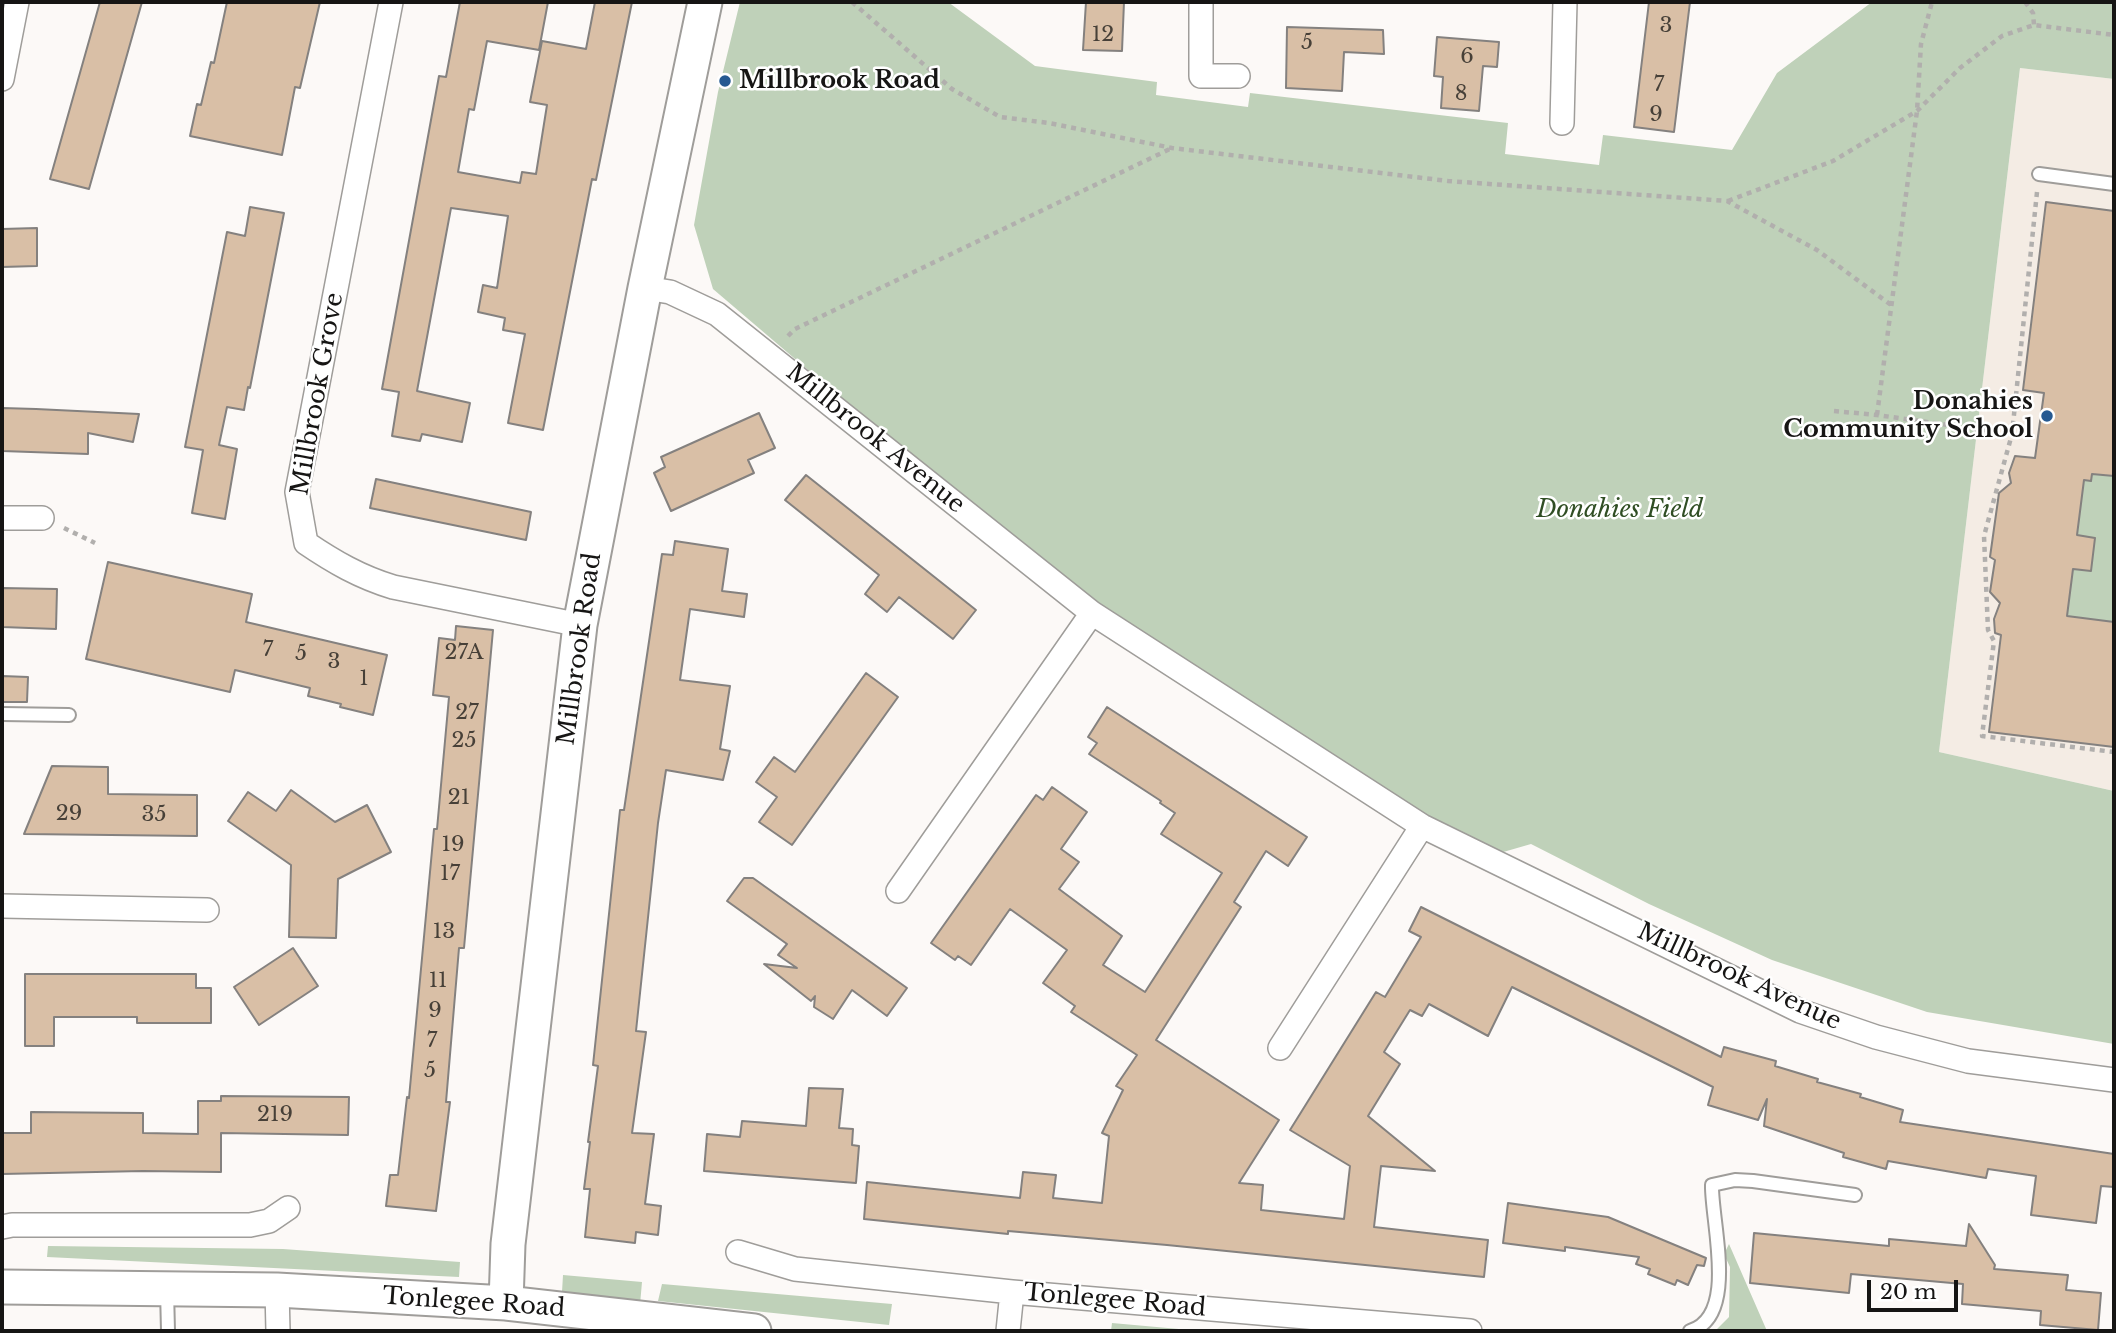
<!DOCTYPE html>
<style>
body{margin:0}
#map{position:relative;width:2116px;height:1333px;overflow:hidden;background:#fcf9f7;font-family:"Libre Baskerville",serif}
canvas{display:block}
.frame{position:absolute;inset:0;border:4px solid #161514;pointer-events:none}
.scale{position:absolute;left:1867px;top:1280px;width:91px;height:32px;box-sizing:border-box;border:4px solid #161514;border-top:0;padding-left:9px;font-size:21px;line-height:24px;white-space:nowrap;color:#161514;-webkit-text-stroke:5px #fff;paint-order:stroke}
</style>
<div id="map">
<canvas width="2116" height="1333"></canvas>
<div class="frame"></div>
<div class="scale">20 m</div>
</div>
<script>
const g = document.querySelector('canvas').getContext('2d');
g.lineJoin = 'round';
function fillPath(path, color) { g.fillStyle = color; g.fill(path, 'evenodd'); }
function strokePath(path, color, width, dash) { g.strokeStyle = color; g.lineWidth = width; g.lineCap = dash ? 'butt' : 'round'; g.setLineDash(dash || []); g.stroke(path); }
function drawText(font, color, halo, rows, align = 'center') {
  g.font = font + ' "Libre Baskerville",serif'; g.lineWidth = 5; g.setLineDash([]); g.textBaseline = 'middle'; g.strokeStyle = halo; g.fillStyle = color; for (const [text, x, y, turn = 0] of rows) {
    g.save(); g.translate(x, y); g.rotate((+turn || 0) * Math.PI / 180); g.textAlign = isNaN(turn) ? turn : align; if (halo) g.strokeText(text, 0, 0); g.fillText(text, 0, 0); g.restore();
  }
}
fillPath(new Path2D(`
 M2020 68 2114 79V791L1939 752Z`), '#f4ece4');
fillPath(new Path2D(`
 M740 2H948L1035 66 1157 82 1156 95 1248 107 1250 93 1508 123 1505 154 1599 165 1603 135 1732 150 1777 73 1872 2H2114V79L2020 68 1939 752 2114 791V1044L1927 1012 1772 960 1649 904 1531 844 1486 857 1093 613 713 289 694 225 718 92Z
 M2092 474 2114 476V622L2051 627 2073 569 2091 570 2095 538 2077 535 2070 479 2090 481Z
 M1729 1244 1767 1331H1715L1729 1317 1730 1267 1724 1254Z
 M48 1246 283 1249 460 1262 459 1277 47 1257Z
 M563 1275 642 1282 639 1316 561 1309Z
 M662 1284 892 1304 889 1325 658 1301Z
 M1112 1323 1201 1331H1111Z`), '#bfd1b9');
const building = new Path2D(`
 M100 2H142L89 189 50 179Z
 M227 2H320L300 88 295 87 282 155 190 136 197 104 201 105 211 62 214 63Z
 M460 2H548L539 50 487 41 474 110 469 109 458 172 520 183 522 172 536 174 547 105 530 102 542 41 586 49 595 2H632L596 180 592 179 543 430 508 423 525 334 503 330 505 318 478 312 483 285 497 288 508 216 451 208 417 391 470 403 462 442 422 434 420 441 392 436 399 392 382 389 439 76 446 77Z
 M1086 2H1124L1122 51 1083 50Z
 M1649 2H1690L1674 132 1634 127Z
 M1287 27 1383 30 1384 54 1344 52 1342 91 1286 88Z
 M1437 37 1499 42 1497 67 1483 66 1479 111 1441 108 1443 77 1434 76Z
 M2046 202 2114 211V476L2092 474 2091 481 2084 480 2077 535 2095 538 2091 571 2073 569 2067 616 2114 622V747L1989 732 2001 635 1995 633 1994 619 2000 603 1990 592 1995 560 1990 557 1999 493 2011 483 2009 473 2015 456 2035 458 2044 393 2023 390Z
 M250 207 284 213 250 388 248 387 244 410 227 407 219 445 237 449 225 519 192 513 203 450 185 447 227 232 245 236Z
 M37 228V266L2 267V229Z
 M2 408 36 409 139 414 133 442 88 433V454L2 451Z
 M759 413 775 448 748 460 754 473 671 511 654 473 665 467 661 457Z
 M806 475 976 610 953 639 899 597 887 612 865 594 879 575 785 500Z
 M376 479 531 512 526 540 370 508Z
 M675 541 728 549 722 591 747 594 744 617 690 609 680 680 730 686 720 749 730 751 723 780 666 770 658 823 636 1031 646 1032 632 1133 654 1134 645 1204 661 1206 658 1235 636 1232 635 1243 585 1237 590 1189H584L590 1142H588L598 1066 593 1065 620 810H624L662 554 673 555Z
 M108 562 252 594 246 622 387 655 373 715 340 707 341 704 308 696 310 688 235 670 230 692 86 659Z
 M2 588 57 589 56 629 2 627Z
 M456 626 493 630 464 948H459L446 1102H450L436 1211 386 1206 390 1175H398L407 1097 409 1098 434 829H437L449 697 433 695 439 638 455 640Z
 M866 673 898 697 792 845 759 822 777 797 756 782 774 757 795 772Z
 M2 676 28 677 27 702H2Z
 M1107 707 1307 837 1288 866 1266 851 1234 902 1241 907 1156 1040 1279 1120 1239 1183 1263 1185 1261 1210 1344 1219 1350 1166 1290 1130 1376 992 1385 997 1421 937 1409 931 1421 907 1721 1057 1724 1047 1776 1061 1775 1066 1818 1079 1817 1082 1861 1094 1860 1097 1903 1110 1900 1122 2114 1154V1187L2101 1186 2096 1223 2031 1215 2036 1176 1988 1169 1986 1178 1888 1161 1886 1169 1843 1157 1844 1153 1764 1126 1767 1099 1758 1120 1708 1105 1713 1087 1512 987 1488 1036 1429 1004 1422 1016 1410 1010 1384 1052 1400 1064 1368 1116 1435 1171 1381 1166 1374 1227 1488 1240 1484 1277 1167 1245 1008 1231V1234L864 1219 867 1182 1020 1198 1023 1172 1056 1175 1053 1198 1102 1203 1109 1136 1102 1133 1123 1090 1116 1086 1137 1055 1071 1012 1075 1006 1043 983 1067 950 1010 909 971 965 958 956 955 960 931 943 1036 795 1043 800 1052 787 1087 812 1061 849 1079 862 1059 889 1122 936 1103 965 1145 992 1222 873 1161 834 1175 813 1160 803 1161 801 1089 754 1097 743 1088 737Z
 M52 766 108 767V794L197 795V836L24 834Z
 M291 790 335 822 367 805 391 852 338 879 336 938 289 937 291 865 228 821 248 792 276 811Z
 M744 878H753L907 988 887 1016 852 990 833 1019 814 1007 815 996 811 1001 764 964 797 968 778 955 787 944 727 901Z
 M293 948 318 986 259 1025 234 987Z
 M25 974H196V988H211V1023H137V1017H54V1046H25Z
 M809 1088 843 1089 839 1128 853 1129 852 1145 859 1146 856 1183 704 1171 707 1134 740 1137 742 1121 806 1126Z
 M221 1096 349 1097 348 1135 221 1133V1172L143 1171 2 1174V1133H31V1112L143 1113V1133L198 1134V1101H221Z
 M1508 1203 1608 1217 1706 1258 1704 1266 1697 1265 1688 1285 1677 1280 1675 1285 1648 1274 1650 1269 1636 1264 1639 1257 1565 1247V1251L1503 1243Z
 M1969 1224 1995 1265 1994 1269 2068 1275 2066 1290 2101 1293 2098 1330 2040 1325 2041 1311 1962 1304 1963 1284 1851 1274 1849 1293 1750 1283 1754 1233 1889 1246V1239L1966 1246Z`);
fillPath(building, '#d9bfa6');
strokePath(building, '#84817f', 2);
const lane = new Path2D(`
 M2039 174 2114 184
 M2 714 69 715
 M167 1290 168 1331
 M1690 1331C1739 1317 1711 1221 1712 1185L1735 1180 1753 1181 1855 1195`);
const street = new Path2D(`
 M391 2 297 492 306 543C334 562 360 577 393 587L580 625
 M1201 2V76H1238
 M2 79 17 2
 M1562 123 1565 2
 M645 288 670 292 717 314 1092 613 1422 826 1800 1011 1876 1037 1968 1061 2114 1080
 M2 518H42
 M898 891 1092 613
 M2 906 207 910
 M1280 1048 1422 826
 M2 1227 12 1225H250L269 1221 288 1208
 M738 1252 795 1269 1012 1292 1470 1331
 M277 1290 278 1331
 M1008 1331 1012 1292`);
const secondary = new Path2D(`
 M2 1287 277 1290 506 1303 754 1331
 M506 1303 508 1244 580 625 645 288 705 2`);
strokePath(lane, '#9f9d9a', 16);
strokePath(street, '#9f9d9a', 26);
strokePath(secondary, '#9f9d9a', 37);
strokePath(new Path2D(`
 M852 2 952 89 1000 117 1049 123 1172 148 1448 181 1727 201 1817 250 1891 305
 M2025 2 2033 13 2034 25
 M2037 192 2012 434 1984 536 1988 630 1994 641 1982 736 2114 752
 M1728 201 1833 161 1917 111 1960 68 2002 36 2034 25 2114 35
 M788 336 795 329 1172 148
 M1834 411 1877 415 2012 434
 M1877 415 1917 111 1921 44 1932 2
 M64 528 95 543`), '#b1afad', 4.5, [5, 5]);
strokePath(lane, '#fff', 12);
strokePath(street, '#fff', 23);
strokePath(secondary, '#fff', 33);
for (const [x, y, r, color] of [
 [725,81,7,"#255991"],
 [2047,416,7,"#255991"]
]) { const dot = new Path2D(); dot.arc(x, y, r, 0, 2 * Math.PI); g.fillStyle = color; g.fill(dot); strokePath(dot, '#fff', 2.5); }
drawText('21px', '#474038', null, [
 ["3",1666,26],
 ["12",1103,35],
 ["5",1307,43],
 ["6",1467,57],
 ["7",1659,85],
 ["8",1461,94],
 ["9",1656,115],
 ["7",268,650],
 ["27A",464,653],
 ["5",301,654],
 ["3",334,662],
 ["1",364,679],
 ["27",467,713],
 ["25",464,741],
 ["21",459,798],
 ["29",69,814],
 ["35",154,815],
 ["19",453,845],
 ["17",450,874],
 ["13",444,932],
 ["11",438,981],
 ["9",435,1011],
 ["7",432,1041],
 ["5",430,1071],
 ["219",275,1115]
]);
drawText('bold 24px', '#161514', '#fff', [
 ["Millbrook Road",739,81],
 ["Donahies",2033,402,"right"],
 ["Community School",2033,430,"right"]
], 'left');
drawText('24px', '#161514', '#fff', [
 ["Millbrook Grove",318,394,-80],
 ["Millbrook Avenue",875,439,39],
 ["Millbrook Road",580,649,-82],
 ["Millbrook Avenue",1739,977,25],
 ["Tonlegee Road",1115,1301,5],
 ["Tonlegee Road",474,1303,4]
]);
drawText('italic 24px', '#304e24', '#fff', [
 ["Donahies Field",1620,510]
]);
</script>
